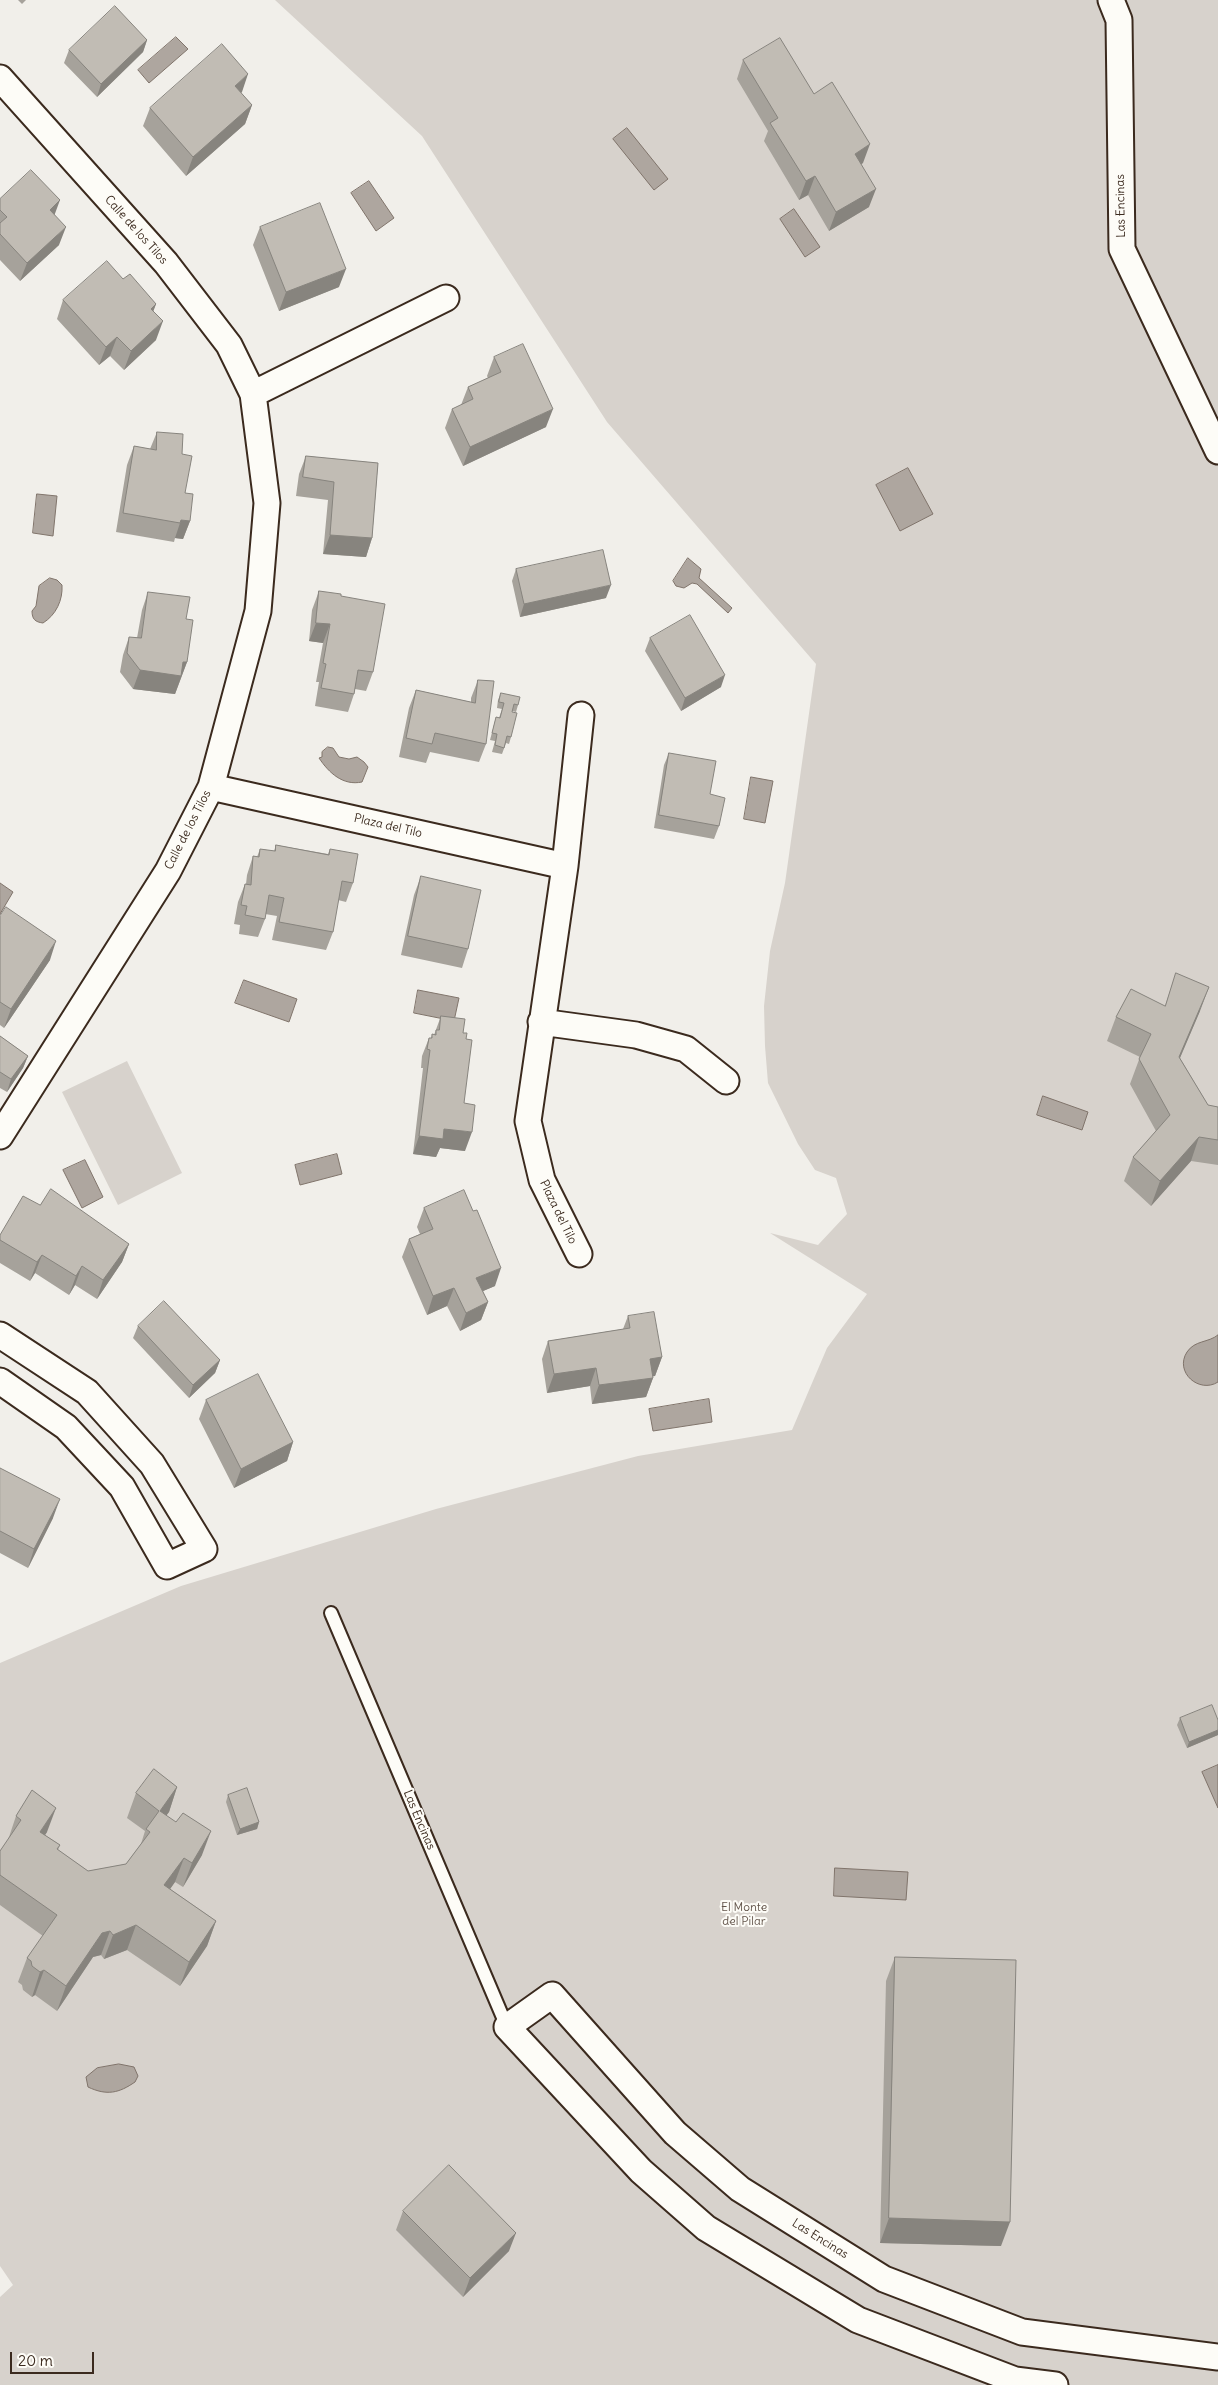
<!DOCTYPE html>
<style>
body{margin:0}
#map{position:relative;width:1218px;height:2385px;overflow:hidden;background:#f1efea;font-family:Delius,sans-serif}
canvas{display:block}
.scale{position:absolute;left:10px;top:2352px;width:84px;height:22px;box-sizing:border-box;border:2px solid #3b2a1e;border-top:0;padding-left:6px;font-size:15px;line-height:18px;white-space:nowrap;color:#3b2a1e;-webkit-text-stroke:4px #fdfcf7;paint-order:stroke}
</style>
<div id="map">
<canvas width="1218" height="2385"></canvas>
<div class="scale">20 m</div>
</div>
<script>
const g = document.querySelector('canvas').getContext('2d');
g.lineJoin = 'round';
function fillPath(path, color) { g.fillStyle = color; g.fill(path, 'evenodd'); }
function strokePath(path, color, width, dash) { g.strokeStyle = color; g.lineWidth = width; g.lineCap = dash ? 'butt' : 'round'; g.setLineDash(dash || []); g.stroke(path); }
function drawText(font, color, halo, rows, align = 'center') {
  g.font = font + ' Delius,sans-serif'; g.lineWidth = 4; g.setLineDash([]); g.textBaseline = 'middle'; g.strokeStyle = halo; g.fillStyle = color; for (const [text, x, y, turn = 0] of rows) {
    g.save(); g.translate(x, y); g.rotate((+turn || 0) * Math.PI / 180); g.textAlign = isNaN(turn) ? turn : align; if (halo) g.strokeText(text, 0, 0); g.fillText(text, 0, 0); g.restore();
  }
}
fillPath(new Path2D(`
 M275 0H1218V2385H0V2297L13 2285 0 2266V1663L181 1586 436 1509 638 1456 792 1430 827 1348 867 1294 770 1233 818 1245 847 1214 836 1178 815 1170 798 1144 768 1083 765 1046 764 1006 770 951 785 883 816 664 607 422 422 136Z
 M127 1061 182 1173 118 1205 62 1092Z`), '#d7d2cc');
const water = new Path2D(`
 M176 37 188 49 149 83 138 70Z
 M627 128 668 179 654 190 613 139Z
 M369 181 394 218 376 231 351 193Z
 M794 209 820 247 805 257 780 219Z
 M908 468 933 514 900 531 876 485Z
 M37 494 57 496 53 536 33 533Z
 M688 558 701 569 699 578 732 608 728 613 697 584 692 583 684 588 676 586 673 581Z
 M50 578 57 580 62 585C63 600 56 615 43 623 35 622 32 619 32 611L36 606 39 586Z
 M328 747 333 748 339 757 349 759 357 757 364 762 368 767 362 782C343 786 329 773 319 758L322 757V752Z
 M751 777 773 781 765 823 744 819Z
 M0 883 13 892 0 914Z
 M244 980 297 999 289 1022 235 1003Z
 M418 990 459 998 454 1021 414 1013Z
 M1043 1096 1088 1112 1082 1130 1037 1115Z
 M337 1154 342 1174 300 1185 295 1165Z
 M85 1160 103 1197 82 1208 63 1170Z
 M1218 1335V1382C1199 1394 1174 1372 1187 1352 1195 1340 1208 1343 1218 1335Z
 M709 1399 712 1422 653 1431 649 1409Z
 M1218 1765V1808L1202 1772Z
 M835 1868 908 1872 906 1900 834 1896Z
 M119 2064 134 2067 138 2076 135 2082C119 2093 107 2096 88 2087L86 2077 97 2068Z`);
fillPath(water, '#aea69f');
strokePath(water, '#80746b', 1);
const service = new Path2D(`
 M331 1613 507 2027`);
const minor = new Path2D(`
 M1111 0 1119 20 1122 249 1218 451
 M0 78 166 263 229 345 253 394 267 503 258 611 211 787 168 871 0 1136
 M253 394 446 298
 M211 787 565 866
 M541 1022 636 1035 686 1049 726 1081
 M579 1254 542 1180 528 1121 565 866 581 715
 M0 1335 87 1392 152 1464 204 1549 167 1566 122 1487 66 1427 0 1381
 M1055 2385 1015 2380 858 2320 706 2228 641 2171 507 2027 552 1995 675 2133 740 2189 884 2279 1022 2332 1218 2357`);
strokePath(service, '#3b2a1e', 16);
strokePath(minor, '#3b2a1e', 29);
strokePath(service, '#fdfcf7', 12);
strokePath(minor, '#fdfcf7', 25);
fillPath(new Path2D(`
 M18 0H26L22 4Z
 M147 40 143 52 97 97 64 63 69 50Z
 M743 60 863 163 861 164 869 207 829 231 808 195 799 200 764 141 768 131 737 79Z
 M242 92 241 93 252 105 245 124 186 176 143 126 150 108Z
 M0 199 55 215 59 245 20 281 0 260Z
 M260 227 339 287 279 311 253 245Z
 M123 279 156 304 153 311 156 340 124 370 110 356 99 365 57 319 63 300Z
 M494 357 546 427 463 466 445 428 452 409 461 405 468 387 488 378 487 376Z
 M157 432 182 454 185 493 190 521 183 539 175 538 174 542 116 532 127 465 134 446 150 449Z
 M306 456 378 463 372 538 366 557 323 554 328 500 296 496 299 474Z
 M516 569 606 598 520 617 512 581Z
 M319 591 341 596 373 672 366 691 355 689 354 694 348 712 315 706 319 682H316L323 643 309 641 312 610Z
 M148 592 186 619 187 662 175 694 133 689 120 672 123 655 129 637 137 638 142 610Z
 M650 638 721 687 681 711 645 651Z
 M478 680 486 744 479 762 430 752 426 763 399 757 409 708 416 690 471 702V698Z
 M501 693 518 705 516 712 512 711 511 737 509 744 506 743 502 754 492 752 495 741 490 740 496 717 499 718 502 709 497 708 498 700Z
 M669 753 710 794 719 826 714 839 654 828 664 765Z
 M276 845 328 854 330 849 353 883 346 902 338 900 333 932 326 950 272 940 277 916 265 914V919L258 937 239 934 240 925 234 924 238 902 245 884H246L247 875 253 856 257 857 260 849 274 851Z
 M421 876 468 949 462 968 401 955 414 895Z
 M0 916 50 960 4 1028 0 1025Z
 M1176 973 1200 1011 1180 1058 1208 1105 1218 1107V1165L1191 1161 1151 1206 1124 1181 1133 1157 1156 1131 1130 1084 1140 1057 1107 1041 1116 1017 1165 1006Z
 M441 1016 463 1033 466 1039 464 1103 465 1151 440 1148 436 1157 413 1154 423 1068H421L422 1056 429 1038H431L432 1034 434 1035Z
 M0 1036 28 1056 23 1068 7 1092 0 1088Z
 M40 1205 129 1244 122 1262 97 1299 75 1285 69 1295 35 1273 30 1281 0 1263V1235Z
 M424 1208 495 1286 483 1291 488 1302 481 1320 460 1331 447 1306 427 1315 402 1257 409 1239 420 1234 417 1227Z
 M628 1316 662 1357 655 1376H652L653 1378 646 1397 592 1404 590 1386 547 1393 542 1359 548 1341 623 1329Z
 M138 1326 220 1360 215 1373 189 1398 133 1338Z
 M206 1400 293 1442 287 1461 234 1488 199 1419Z
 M0 1468 53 1518 28 1568 0 1553Z
 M1180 1718 1218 1720V1735L1187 1748 1177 1725Z
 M177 1787 169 1812 166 1815 202 1855 183 1887 175 1882 170 1889 216 1921 207 1946 180 1986 127 1950 104 1959 101 1955 93 1957 57 2011 35 1995 32 1997 23 1990 22 1985 18 1982 27 1958 43 1936 0 1905V1851L8 1840 16 1816 47 1832 45 1835 60 1845 58 1850 88 1871 126 1864 141 1844 145 1831 127 1818 136 1793Z
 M228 1795 259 1822 257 1829 237 1835 226 1802Z
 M895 1957 1001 2246 880 2243 886 1981Z
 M403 2211 509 2251 463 2297 396 2230Z`), '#a6a29b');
fillPath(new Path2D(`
 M147 40 143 52 97 97 101 84Z
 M248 74 242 92 228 104 235 86Z
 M252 105 245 124 186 176 193 157Z
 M870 144 863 163 848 172 855 154Z
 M815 176 808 195 799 200 806 181Z
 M876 189 869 207 829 231 836 212Z
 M60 200 53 219 50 210Z
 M66 227 59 245 20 281 27 263Z
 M346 269 339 287 279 311 286 292Z
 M156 304 149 323 151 309Z
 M163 321 156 340 124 370 131 351Z
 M117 337 110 356 99 365 106 347Z
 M553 409 546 427 463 466 470 447Z
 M181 520 190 521 183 539 175 538Z
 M330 535 372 538 366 557 323 554Z
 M611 585 606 598 520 617 524 604Z
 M316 623 330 624 323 643 309 641Z
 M183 662H187L175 694 133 689 140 670Z
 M725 675 721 687 681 711 685 698Z
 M56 941 50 960 4 1028 11 1009Z
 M1209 987 1200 1011 1170 1081 1179 1057Z
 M28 1056 23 1068 7 1092 11 1079Z
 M444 1129 472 1132 465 1151 440 1148 436 1157 413 1154 419 1136Z
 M1199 1137 1191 1161 1151 1206 1160 1181Z
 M129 1244 122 1262 97 1299 103 1280Z
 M42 1255 35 1273 30 1281 37 1262Z
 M82 1266 75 1285 69 1295 76 1276Z
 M501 1268 495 1286 469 1297 476 1278Z
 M454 1288 447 1306 427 1315 433 1296Z
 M488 1302 481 1320 460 1331 466 1313Z
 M662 1357 655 1376 644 1378 650 1359Z
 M220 1360 215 1373 189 1398 193 1385Z
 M596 1368 590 1386 547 1393 554 1374Z
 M653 1378 646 1397 592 1404 599 1385Z
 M293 1442 287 1461 234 1488 241 1469Z
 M60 1499 53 1518 28 1568 34 1549Z
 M1218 1730V1735L1187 1748 1189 1742Z
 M177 1787 169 1812 152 1835 160 1811Z
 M56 1808 47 1832 31 1856 40 1832Z
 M259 1822 257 1829 237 1835 240 1829Z
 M211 1831 202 1855 183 1887 192 1863Z
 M184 1858 175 1882 156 1909 164 1885Z
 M216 1921 207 1946 180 1986 189 1962Z
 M136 1925 127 1950 104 1959 113 1935Z
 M110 1931 101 1955 93 1957 57 2011 66 1986 102 1933Z
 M44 1970 35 1995 32 1997 40 1972Z
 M889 2218 1010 2222 1001 2246 880 2243Z
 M516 2233 509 2251 463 2297 470 2278Z`), '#87847e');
const building = new Path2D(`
 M115 6 147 40 101 84 69 50Z
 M780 38 814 94 832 82 870 144 855 154 876 189 836 212 815 176 806 181 770 123 778 118 743 60Z
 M222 44 248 74 235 86 252 105 193 157 150 108Z
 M31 170 60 200 50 210 66 227 27 263 0 234V223L7 217 0 210V199Z
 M320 203 346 269 286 292 260 227Z
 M107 261 123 279 130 274 156 304 151 309 163 321 131 351 117 337 106 347 63 300Z
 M523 344 553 409 470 447 452 409 473 399 468 387 501 372 494 357Z
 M157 432 183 434 182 454 192 456 185 493 193 494 190 521 181 520 180 523 123 513 134 446 156 450Z
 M306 456 378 463 372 538 330 535 334 482 303 477Z
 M603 550 611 585 524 604 516 569Z
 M319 591 341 594V596L385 604 373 672 358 670 354 694 321 688 326 664 323 663 330 624 316 623Z
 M148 592 190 597 186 619 193 620 187 662H183L181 676 140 670 127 653 129 637 141 638Z
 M690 615 725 675 685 698 650 638Z
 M478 680 494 681 486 744 435 733 432 744 406 738 416 690 475 703Z
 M501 693 520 697 518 705 514 704 512 712 517 713 511 737 507 736 504 748 495 745 497 734 492 733 496 717 500 718 504 703 499 702Z
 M669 753 716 761 710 794 725 798 719 826 659 815Z
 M276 845 329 855 330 849 358 854 353 883 342 881 333 932 279 922 284 898 269 895 265 919 245 915 247 906 241 905 245 884 251 885 253 856 259 857 260 849 275 851Z
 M421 876 481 890 468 949 408 936Z
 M6 907 56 941 11 1009 0 1002V916Z
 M1176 973 1209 987 1179 1057 1208 1105 1218 1107V1140L1199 1137 1160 1181 1133 1157 1170 1115 1139 1059 1151 1034 1116 1017 1131 989 1165 1006Z
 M441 1016 465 1019 463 1033H467L466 1039 472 1040 464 1103 475 1105 472 1132 444 1129 443 1139 419 1136 430 1050 427 1049 429 1038H432V1034L436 1035V1030H439Z
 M0 1036 28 1056 11 1079 0 1072Z
 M51 1189 129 1244 103 1280 82 1266 76 1276 42 1255 37 1262 0 1240V1235L23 1196 40 1205Z
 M464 1190 473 1211 477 1210 501 1268 476 1278 488 1302 466 1313 454 1288 433 1296 409 1239 433 1229 424 1208Z
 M164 1301 220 1360 193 1385 138 1326Z
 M654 1312 662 1357 650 1359 653 1378 599 1385 596 1368 554 1374 548 1341 630 1328 628 1316Z
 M258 1374 293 1442 241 1469 206 1400Z
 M0 1468 60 1499 34 1549 0 1531Z
 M1212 1705 1218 1720V1730L1189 1742 1180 1718Z
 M154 1769 177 1787 160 1811 176 1822 183 1813 211 1831 192 1863 184 1858 164 1885 216 1921 189 1962 136 1925 113 1935 110 1931 102 1933 66 1986 44 1970 40 1972 32 1966 31 1961 27 1958 57 1915 0 1875V1851L21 1820 16 1816 32 1790 56 1808 40 1832 60 1845 57 1849 88 1871 126 1864 150 1832 146 1829 159 1811 136 1793Z
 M247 1788 259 1822 240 1829 228 1795Z
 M895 1957 1016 1960 1010 2222 889 2218Z
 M449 2165 516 2233 470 2278 403 2211Z`);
fillPath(building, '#c1bcb4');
strokePath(building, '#87847e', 1);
drawText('12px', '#3b2a1e', '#fdfcf7', [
 ["Las Encinas",1121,206,-91],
 ["Calle de los Tilos",136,230,48],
 ["Plaza del Tilo",388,826,13],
 ["Calle de los Tilos",188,830,-63],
 ["Plaza del Tilo",558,1212,64],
 ["Las Encinas",419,1820,67],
 ["Las Encinas",820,2239,32]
]);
drawText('12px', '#62544a', '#fdfcf7', [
 ["El Monte",744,1908],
 ["del Pilar",744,1922]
]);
</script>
